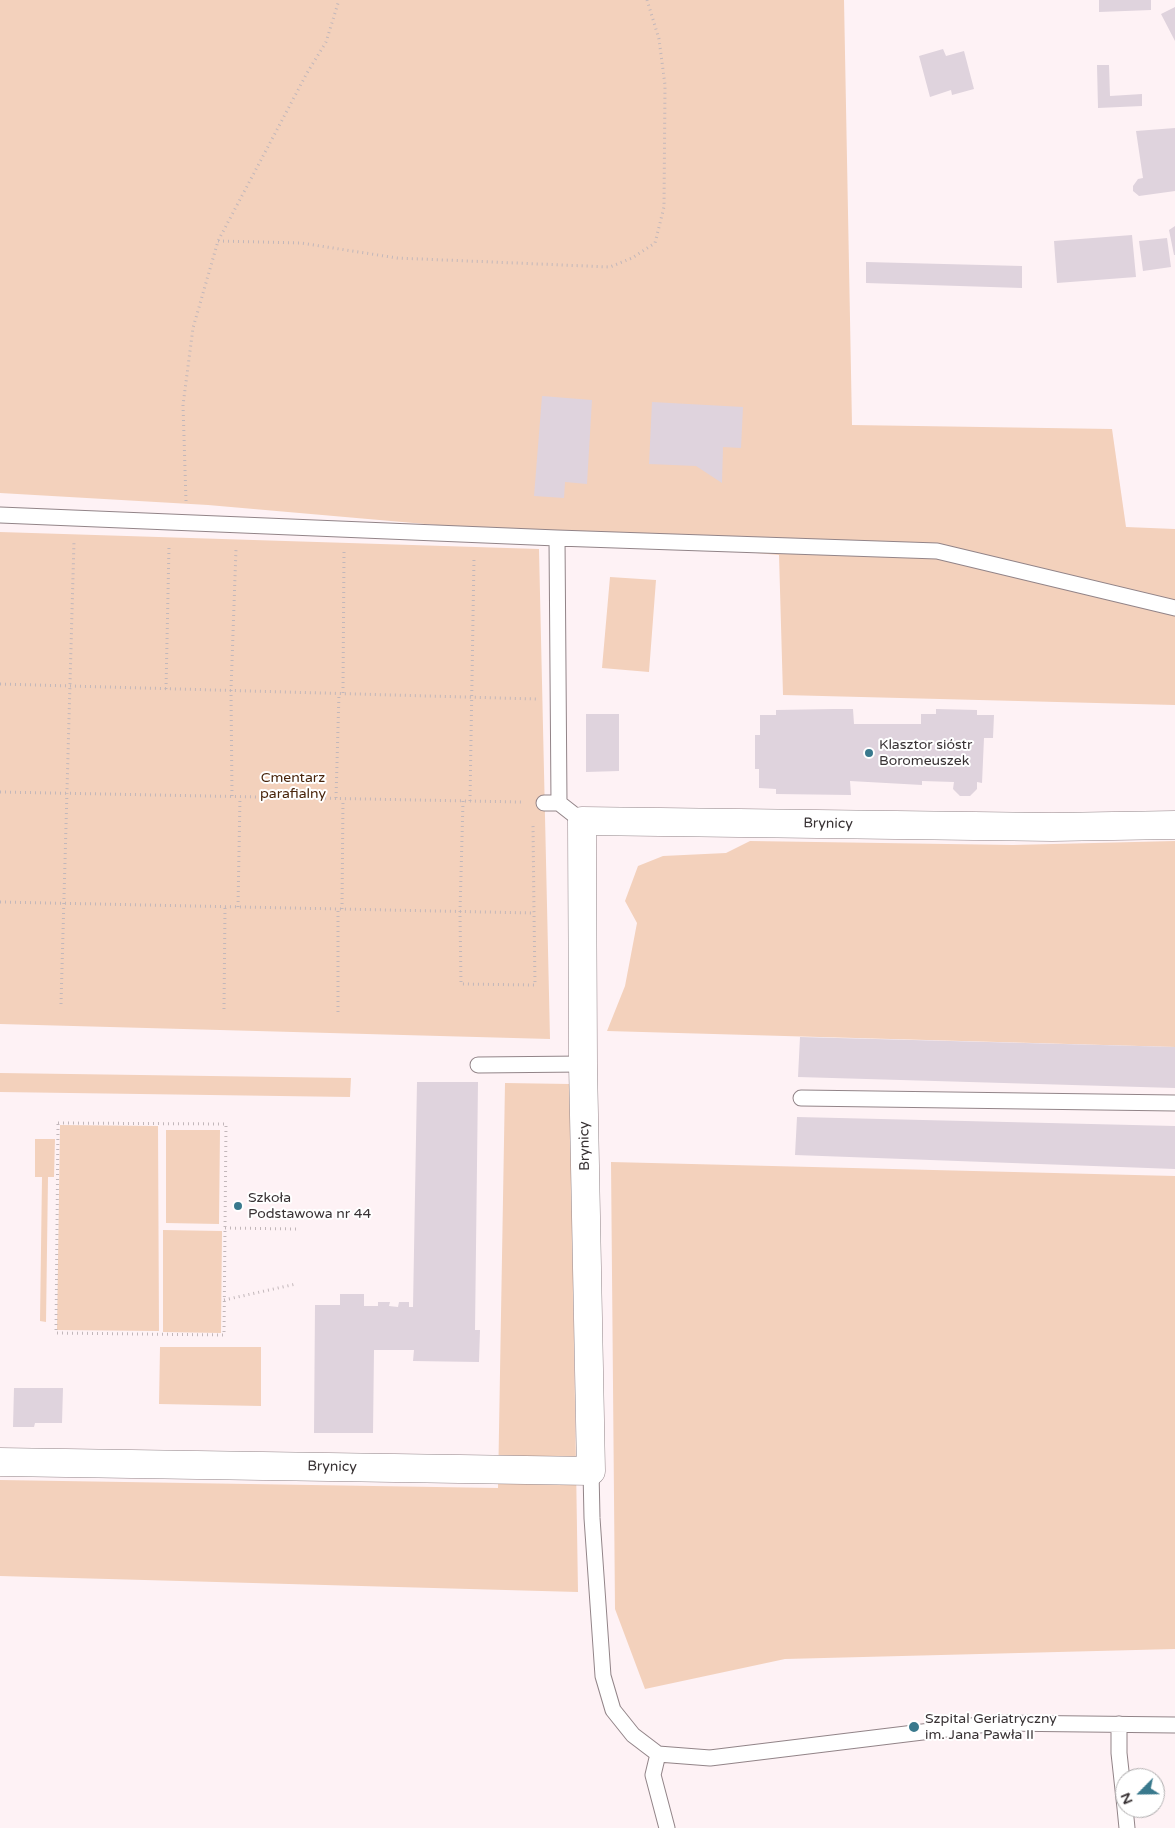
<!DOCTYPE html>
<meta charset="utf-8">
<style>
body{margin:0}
#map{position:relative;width:1175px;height:1828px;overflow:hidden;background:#fef2f5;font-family:"Varela Round",sans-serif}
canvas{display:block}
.north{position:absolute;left:1115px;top:1768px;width:50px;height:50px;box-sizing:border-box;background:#fff;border:1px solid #afadae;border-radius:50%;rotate:247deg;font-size:14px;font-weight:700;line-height:20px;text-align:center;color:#383234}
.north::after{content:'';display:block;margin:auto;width:18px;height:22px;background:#39798d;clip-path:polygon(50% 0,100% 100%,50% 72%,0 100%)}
</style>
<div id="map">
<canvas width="1175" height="1828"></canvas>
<div class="north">N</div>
</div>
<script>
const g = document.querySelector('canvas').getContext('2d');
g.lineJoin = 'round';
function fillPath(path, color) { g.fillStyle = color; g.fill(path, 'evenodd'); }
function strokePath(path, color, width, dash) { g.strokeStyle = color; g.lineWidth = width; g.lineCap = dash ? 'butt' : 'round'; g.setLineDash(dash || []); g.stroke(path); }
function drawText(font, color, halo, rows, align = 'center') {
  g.font = font + ' "Varela Round",sans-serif'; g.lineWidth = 4; g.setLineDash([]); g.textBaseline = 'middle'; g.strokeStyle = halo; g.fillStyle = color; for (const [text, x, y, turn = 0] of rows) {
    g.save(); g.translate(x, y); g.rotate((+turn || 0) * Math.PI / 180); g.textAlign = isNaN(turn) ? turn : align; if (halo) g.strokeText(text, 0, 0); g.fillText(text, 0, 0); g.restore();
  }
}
fillPath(new Path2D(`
 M0 0H844L852 425 1112 429 1126 527 1175 529V705L783 695 779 555 208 505 0 493Z
 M0 532 539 549 550 1039 0 1024Z
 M610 577 656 580 649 672 602 668Z
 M750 841 1013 845 1175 841V1047L607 1031 625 986 637 923 625 901 638 866 663 856 726 853Z
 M0 1073 351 1078 350 1097 0 1092Z
 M505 1083 570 1084 578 1592 0 1576V1480L498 1488Z
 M60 1125 158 1126 159 1331 57 1330Z
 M166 1130H220L219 1224 166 1223Z
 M35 1139H55L54 1177H48L46 1322 40 1321 42 1177H35Z
 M611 1162 1175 1176V1649L785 1659 645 1689 615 1609Z
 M163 1230 222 1231 221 1333 163 1332Z
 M160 1347H261V1406L159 1404Z`), '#f3d1bc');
fillPath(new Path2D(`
 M1099 0H1151V10L1099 12Z
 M1175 7V41L1161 14Z
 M943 49 946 56 964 51 974 89 952 95 951 90 930 97 919 56Z
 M1097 65H1109L1110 96 1142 94V106L1098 108Z
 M1175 128V191L1139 196 1133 191V186L1138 179 1143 178 1136 131Z
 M1175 226V255H1174L1169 230Z
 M1132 235 1136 277 1057 283 1054 241Z
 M1167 238 1171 267 1143 271 1139 241Z
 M866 262 1022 266V288L866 283Z
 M542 396 592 400 587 484 565 482 564 498 534 496Z
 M652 402 743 407 741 448 723 447 722 483 696 466 649 464Z
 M834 709H853L854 724H921V714H936V709L977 710V715H994L993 738H984L982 783 977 782V789L970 796H960L953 789 954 782 922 781V785L850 781 851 795 776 794V789L759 788V769H755V735H760V715H776V710Z
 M586 714H619V771L586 772Z
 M800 1037 1175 1047V1088L798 1077Z
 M417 1082H478L475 1330H480L479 1362 413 1361 414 1350H374L373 1433H314L315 1305H340V1294H364V1306H378V1302H390L389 1306 398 1307 399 1302H409V1307H413Z
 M797 1117 1175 1126V1169L795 1155Z
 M14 1388H63L62 1423H35L34 1427H13Z`), '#dfd3dd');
const service = new Path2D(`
 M0 515 557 538 937 551 1175 608
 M557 538 559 803
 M544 803H559L582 821
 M478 1065 583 1064
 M801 1098 1175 1103
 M591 1471 592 1518 603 1676 613 1710 633 1735 658 1754 710 1758 996 1723 1175 1725
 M1119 1724V1753L1125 1808
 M658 1754 653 1775 667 1828
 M1125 1808 1127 1828`);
const minor = new Path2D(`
 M0 1462 591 1471 583 1064 582 821 1052 827 1175 825`);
strokePath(service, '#928488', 17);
strokePath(minor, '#928488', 29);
strokePath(new Path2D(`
 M218 241 301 243 397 258 610 267 632 258 655 243 664 207 665 85 659 39 647 0
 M186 501 183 405 193 328 218 241 307 73 326 42 339 0
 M0 684 536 699
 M166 689 169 546
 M343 693 344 552
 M0 792 521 802
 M232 796 231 690 236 549
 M336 798 339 693
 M463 801 460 912 461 984 535 985 534 913
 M470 801 474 557
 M0 902 534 913 533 823
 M238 907 240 797
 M342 909 343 799
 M61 1004 74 541
 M224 1009 225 907
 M338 1012V909
 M58 1123 226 1124 224 1335 56 1333Z
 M225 1228 296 1229
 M224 1300 296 1284`), '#c2b7ba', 3, [1, 4]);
strokePath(service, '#fff', 15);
strokePath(minor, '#fff', 28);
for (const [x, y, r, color] of [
 [869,753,5,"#39798d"],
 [238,1206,5,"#39798d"],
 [914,1727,6,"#39798d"]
]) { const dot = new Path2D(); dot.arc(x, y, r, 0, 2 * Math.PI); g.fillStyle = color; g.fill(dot); strokePath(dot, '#fff', 2); }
drawText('14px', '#383234', '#fff', [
 ["Klasztor sióstr",879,745],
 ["Boromeuszek",879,761],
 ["Szkoła",248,1198],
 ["Podstawowa nr 44",248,1214],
 ["Szpital Geriatryczny",925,1719],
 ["im. Jana Pawła II",925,1735]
], 'left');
drawText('14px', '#49250c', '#fff', [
 ["Cmentarz",293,778],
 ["parafialny",293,794]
]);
drawText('14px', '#383234', '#fff', [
 ["Brynicy",828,824,1],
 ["Brynicy",585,1146,-91],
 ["Brynicy",332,1467,1]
]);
</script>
